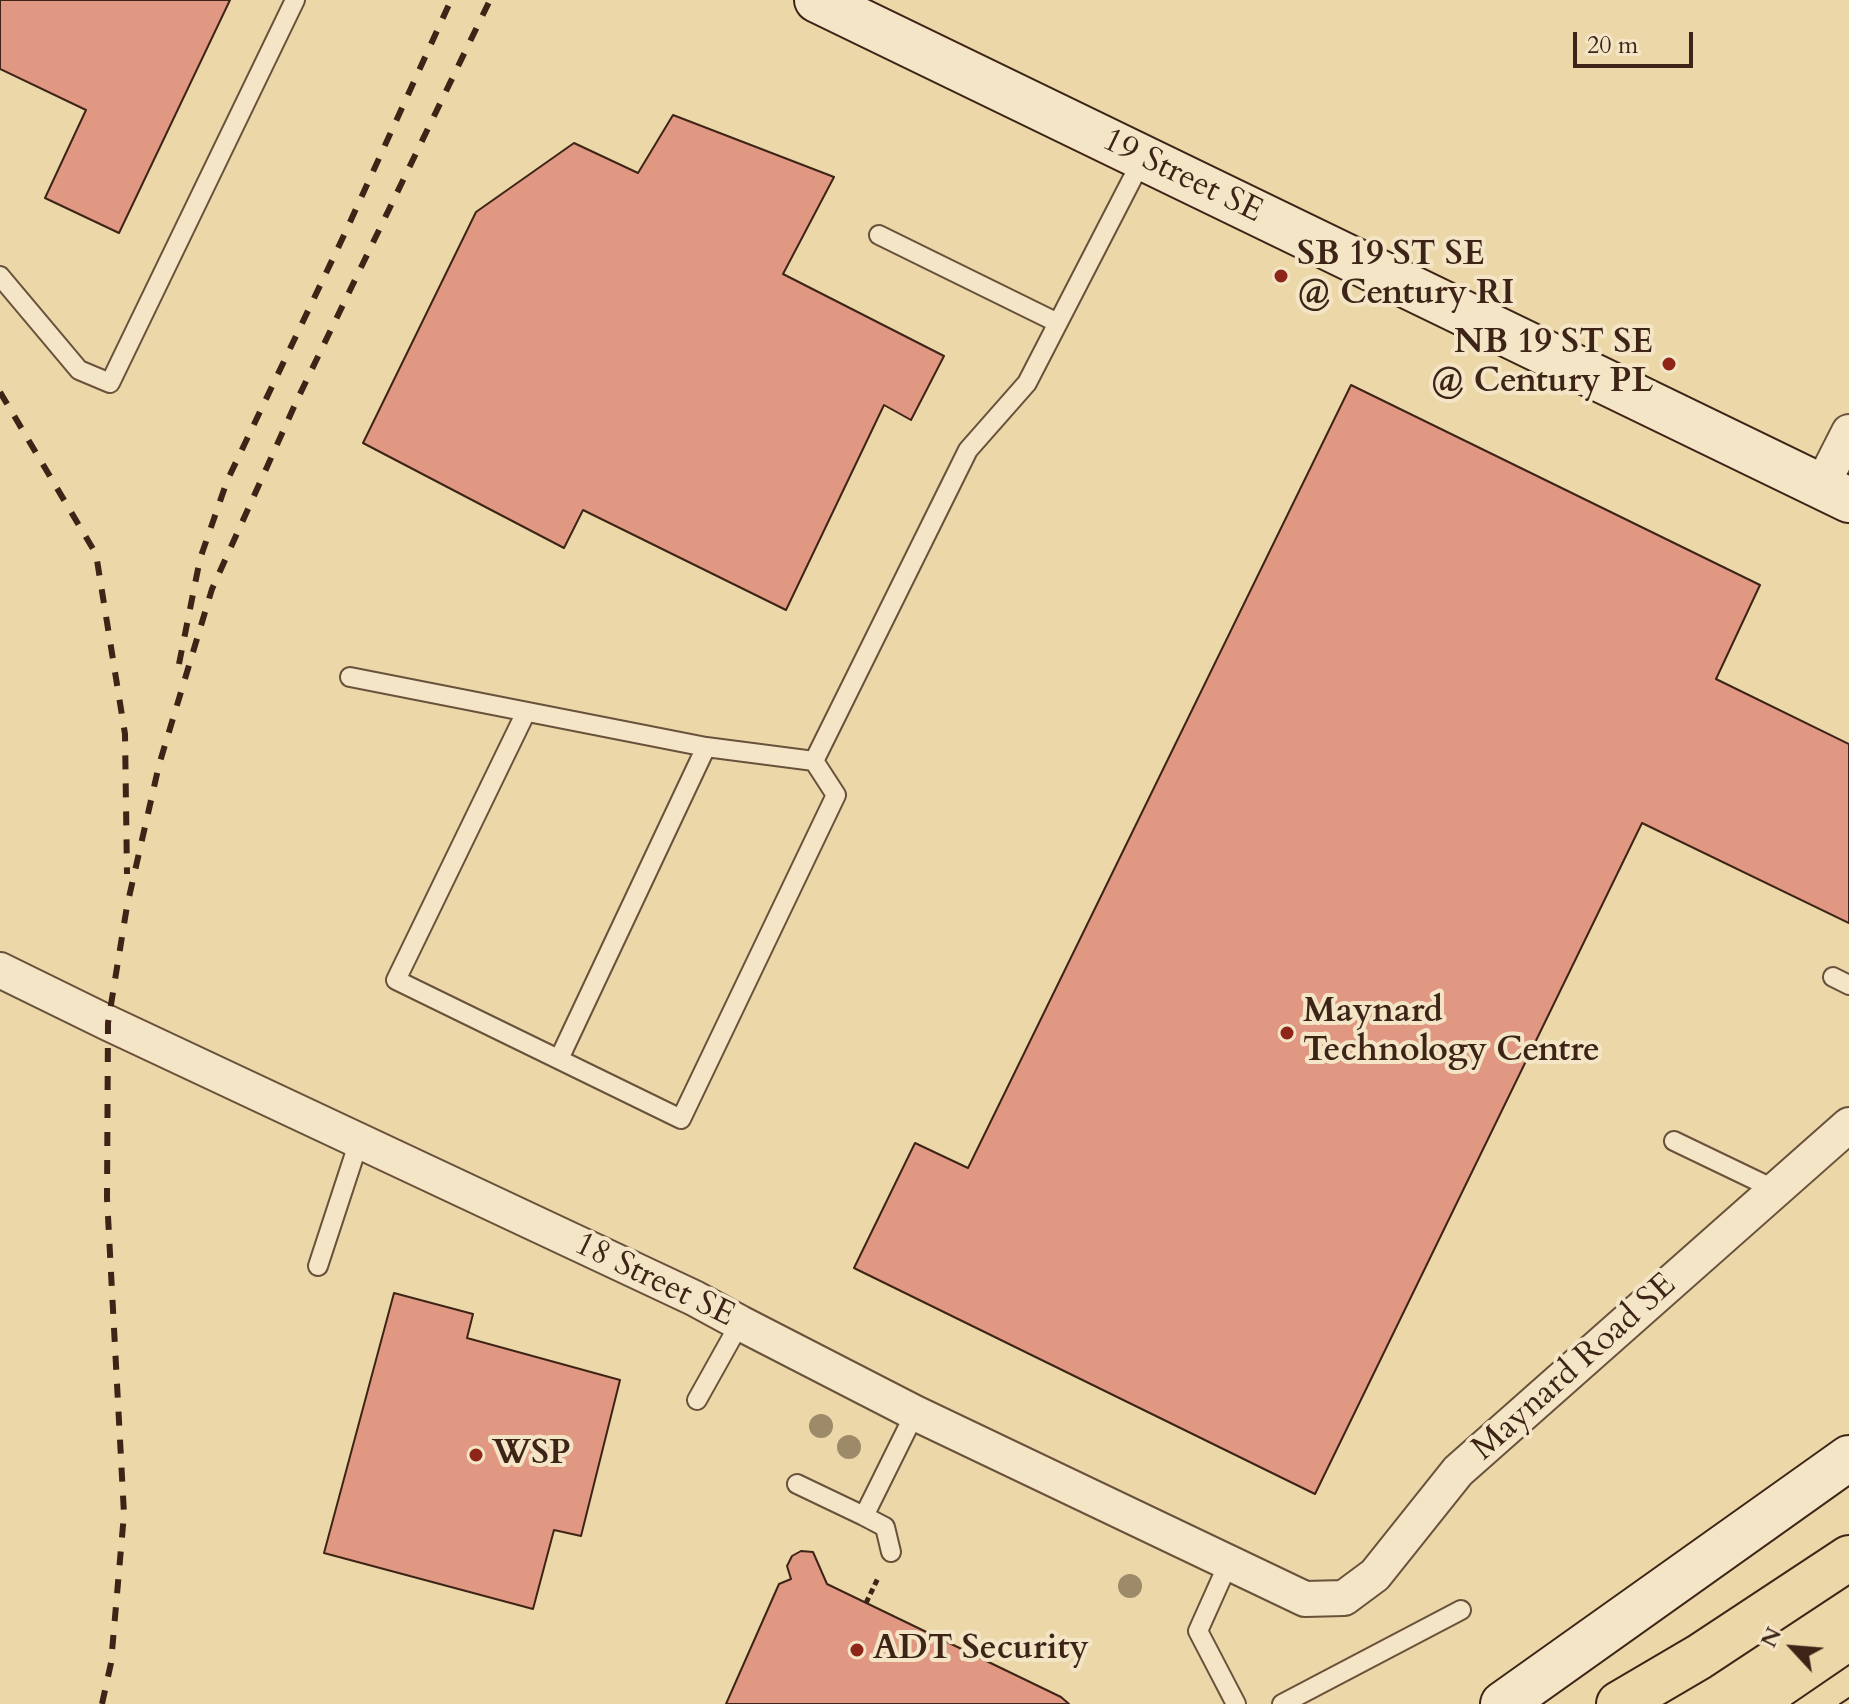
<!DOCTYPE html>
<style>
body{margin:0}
#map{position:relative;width:1849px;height:1704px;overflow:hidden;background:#ecd7a8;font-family:Cardo,serif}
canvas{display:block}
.north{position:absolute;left:1753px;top:1608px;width:80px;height:80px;-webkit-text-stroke:6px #f3e5c6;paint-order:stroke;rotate:296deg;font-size:22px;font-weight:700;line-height:32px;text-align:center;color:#3d2417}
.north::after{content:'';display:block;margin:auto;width:28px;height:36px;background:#3d2417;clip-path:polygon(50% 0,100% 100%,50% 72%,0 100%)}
.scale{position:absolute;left:1573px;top:32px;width:120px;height:36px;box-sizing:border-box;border:4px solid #3d2417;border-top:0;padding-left:10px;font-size:24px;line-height:28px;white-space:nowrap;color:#3d2417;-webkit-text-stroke:6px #f3e5c6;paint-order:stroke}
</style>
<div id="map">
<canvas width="1849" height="1704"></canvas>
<div class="north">N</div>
<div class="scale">20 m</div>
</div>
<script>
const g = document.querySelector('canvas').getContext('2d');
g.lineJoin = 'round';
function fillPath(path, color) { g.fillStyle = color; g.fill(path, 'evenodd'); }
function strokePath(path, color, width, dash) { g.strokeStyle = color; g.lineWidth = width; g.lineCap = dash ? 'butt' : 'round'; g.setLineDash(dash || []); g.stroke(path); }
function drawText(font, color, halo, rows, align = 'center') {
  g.font = font + ' Cardo,serif'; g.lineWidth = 8; g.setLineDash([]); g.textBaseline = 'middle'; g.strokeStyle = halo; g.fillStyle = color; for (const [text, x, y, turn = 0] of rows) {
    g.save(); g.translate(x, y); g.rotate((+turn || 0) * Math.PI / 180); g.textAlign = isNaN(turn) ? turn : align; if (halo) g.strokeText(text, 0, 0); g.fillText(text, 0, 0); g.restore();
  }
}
const building = new Path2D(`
 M0 0H230L119 233 45 198 86 110 0 69Z
 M673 115 834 177 783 274 944 356 911 420 884 405 786 610 583 510 564 548 363 443 476 212 574 143 638 173Z
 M1351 385 1760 585 1716 679 1849 744V923L1642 823 1315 1494 854 1268 915 1143 968 1168Z
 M394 1293 473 1314 467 1338 620 1380 581 1536 554 1530 533 1609 324 1553Z
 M801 1551 813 1552 827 1584 1061 1697 1069 1704H726L779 1584 791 1579 787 1566 792 1556Z`);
fillPath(building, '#e09882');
strokePath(building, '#3d2417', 2);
const lane = new Path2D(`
 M879 235 1058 323
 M0 276 79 370 110 383 295 0
 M350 677 706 747 814 761 968 450 1027 383 1143 158
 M526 712 396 980 681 1119 836 795 814 761
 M1833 977 1849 985
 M559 1059 706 747
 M1674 1141 1776 1190
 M318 1266 359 1141
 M697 1400 740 1323
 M797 1484 864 1516 915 1413
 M864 1516 885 1527 891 1552
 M1228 1564 1198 1631 1236 1704
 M1282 1704 1461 1610`);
const street = new Path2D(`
 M1821 487 1849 432
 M0 970 108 1023 694 1298 740 1323 915 1413 1305 1599 1344 1598 1375 1575 1458 1471 1849 1125`);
const secondary = new Path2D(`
 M817 0 1849 500
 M1503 1704 1849 1458`);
const primary = new Path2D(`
 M1619 1704 1699 1657 1849 1558`);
strokePath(lane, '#69513b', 22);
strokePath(street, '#69513b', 38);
strokePath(secondary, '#3d2417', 48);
strokePath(primary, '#3d2417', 48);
strokePath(new Path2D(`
 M866 1603 878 1578`), '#3d2417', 5, [6, 4]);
strokePath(lane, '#f3e5c6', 18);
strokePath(street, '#f3e5c6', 34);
strokePath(secondary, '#f3e5c6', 44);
strokePath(primary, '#ecd7a8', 44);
strokePath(new Path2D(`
 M1792 1704 1849 1665
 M1840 1704 1849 1698`), '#3d2417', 2);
strokePath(new Path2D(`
 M0 392 96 554 125 734 127 874
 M179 664 200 559 227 481 346 231 451 0
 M102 1704 111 1663 124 1514 107 1198 108 1023 127 906 159 765 212 589 298 398 490 0`), '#3d2417', 6, [14, 14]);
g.fillStyle = '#9c8a68';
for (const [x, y] of [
 [821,1426],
 [849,1447],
 [1130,1586]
]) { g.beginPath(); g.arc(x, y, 12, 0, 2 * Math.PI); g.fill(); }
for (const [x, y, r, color] of [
 [1281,276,8,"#8f2418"],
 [1669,364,8,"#8f2418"],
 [1287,1033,8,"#8f2418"],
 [476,1455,8,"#8f2418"],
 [857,1650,8,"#8f2418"]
]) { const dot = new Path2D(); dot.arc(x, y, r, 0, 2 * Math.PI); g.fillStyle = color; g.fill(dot); strokePath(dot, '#f3e5c6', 3); }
drawText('34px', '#3d2417', '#f3e5c6', [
 ["19 Street SE",1182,177,26],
 ["18 Street SE",654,1281,26],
 ["Maynard Road SE",1575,1368,-42]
]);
drawText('bold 34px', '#3d2417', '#f3e5c6', [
 ["SB 19 ST SE",1297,256],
 ["@ Century RI",1297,295],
 ["NB 19 ST SE",1653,344,"right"],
 ["@ Century PL",1653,383,"right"],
 ["Maynard",1303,1013],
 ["Technology Centre",1303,1052],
 ["WSP",492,1455],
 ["ADT Security",873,1650]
], 'left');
</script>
